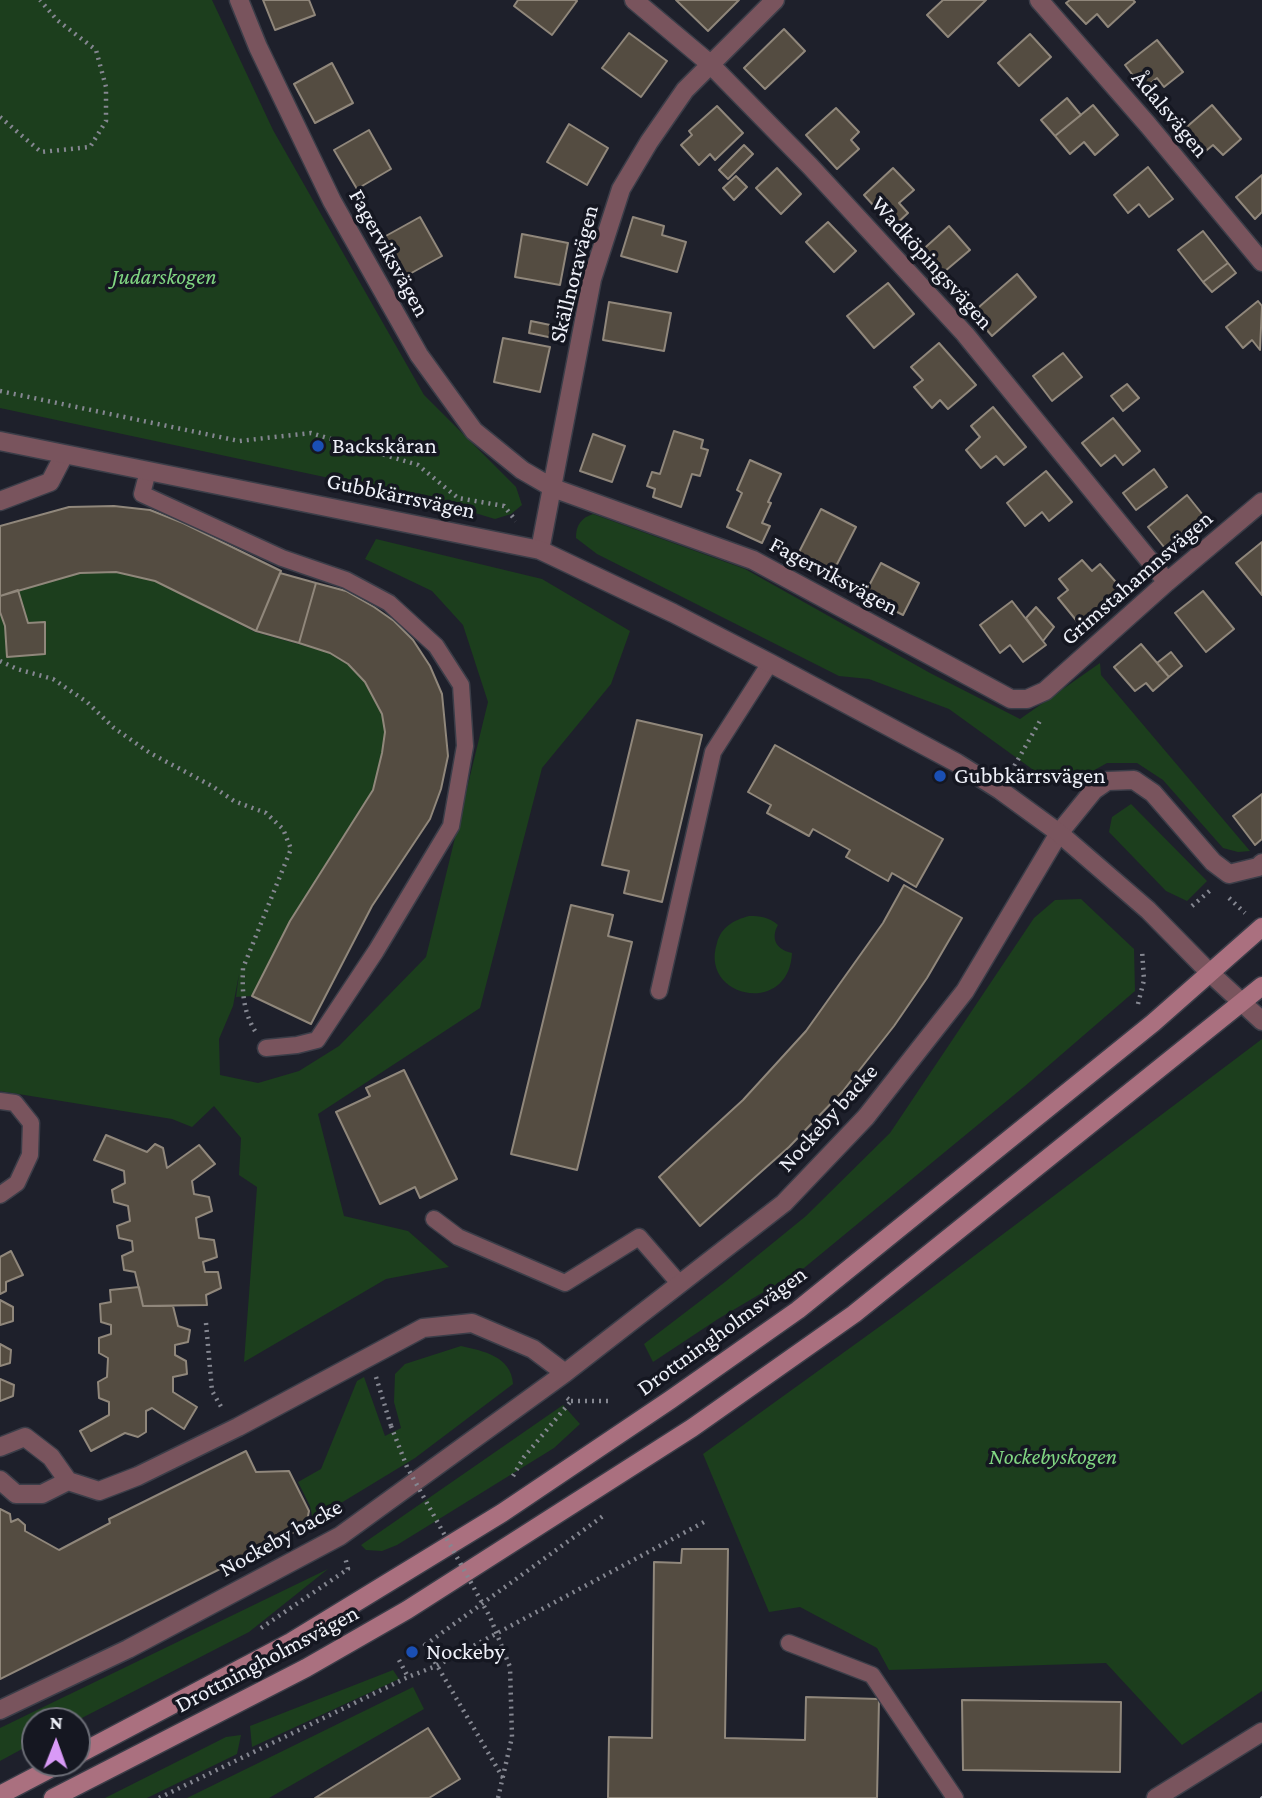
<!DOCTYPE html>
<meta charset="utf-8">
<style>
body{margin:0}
#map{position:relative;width:1262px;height:1798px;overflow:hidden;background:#1e202b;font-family:"Crimson Pro",serif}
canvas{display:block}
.north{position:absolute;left:21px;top:1707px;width:70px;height:70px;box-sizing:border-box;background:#151721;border:2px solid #6c6e77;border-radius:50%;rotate:1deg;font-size:19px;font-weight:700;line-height:28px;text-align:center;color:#eff1f9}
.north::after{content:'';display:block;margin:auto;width:24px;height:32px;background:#d99af7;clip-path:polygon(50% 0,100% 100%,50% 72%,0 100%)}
</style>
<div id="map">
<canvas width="1262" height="1798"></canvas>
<div class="north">N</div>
</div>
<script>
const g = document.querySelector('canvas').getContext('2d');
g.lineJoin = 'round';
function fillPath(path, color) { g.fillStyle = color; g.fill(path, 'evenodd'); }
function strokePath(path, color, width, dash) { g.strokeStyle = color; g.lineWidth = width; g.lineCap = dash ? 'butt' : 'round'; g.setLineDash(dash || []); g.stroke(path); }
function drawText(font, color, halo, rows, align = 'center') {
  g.font = font + ' "Crimson Pro",serif'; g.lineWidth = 7; g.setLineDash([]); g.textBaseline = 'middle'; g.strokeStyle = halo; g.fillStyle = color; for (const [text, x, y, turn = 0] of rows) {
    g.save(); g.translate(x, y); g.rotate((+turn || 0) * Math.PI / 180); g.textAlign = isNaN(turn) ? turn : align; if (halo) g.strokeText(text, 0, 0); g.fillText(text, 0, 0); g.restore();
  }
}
fillPath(new Path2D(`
 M0 0H212L273 130 424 395 516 487 522 505 511 514 495 519 428 499 0 408Z
 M593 514 745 569 930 673 1020 719 1100 663 1101 675 1250 851 1238 852 1223 848 1163 780 1137 763H1107L1075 781 1050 782 949 709 869 679 839 676 597 554 576 538C576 525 581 518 593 514Z
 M376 539 542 579 630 631 611 684 542 768 480 1008 318 1114 344 1216 408 1231 449 1267 386 1279 244 1362 257 1187 239 1175 241 1138 214 1106 192 1127 172 1119 0 1091V596L80 573 116 572 155 581 255 632 330 653 348 664 365 682 382 714 385 732 382 753 373 790 290 921 252 996 236 997 239 974 233 1006 219 1039 220 1075 258 1083 299 1071 339 1046 426 957 488 702 463 625 432 591 365 559Z
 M1131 804 1207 881 1187 901 1166 891 1109 832 1112 817Z
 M1081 899 1134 949 1135 991 1025 1086 804 1268 718 1319 653 1362 644 1344 725 1282 806 1216 890 1133 1034 918 1055 900Z
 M749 916C760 916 769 917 778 925 770 939 777 950 792 953 789 1017 699 998 717 943 721 927 734 920 749 916Z
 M1262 1039V1691L1182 1745 1106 1663 889 1670 877 1648 800 1607 769 1612 703 1454 897 1314Z
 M461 1346C483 1351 511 1356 513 1384L415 1458 313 1520 310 1506 298 1482 321 1469 357 1381 364 1377 385 1436 401 1428 394 1402 395 1374 405 1364Z
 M563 1405 580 1424 554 1448 397 1545 382 1551 366 1550 361 1545Z
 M328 1569 249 1632 76 1721H35V1742L0 1761V1728Z
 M393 1670 399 1679 252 1747 250 1726Z
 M413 1687 424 1709 269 1798H187Z
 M241 1735 237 1754 147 1798H105L226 1737Z`), '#1c3e1d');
const building = new Path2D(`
 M263 0H309L315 15 275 30Z
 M518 0H575L577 1 552 35 514 6Z
 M676 0H739L708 31Z
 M943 0H986L948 37 927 15Z
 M1070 0H1133L1135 2 1108 27 1097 14 1086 24 1066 3Z
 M784 29 805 51 765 89 744 68Z
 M629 33 667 61 641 97 602 68Z
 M1030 34 1051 57 1019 86 998 63Z
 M1157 40 1183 72 1164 87 1157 78 1143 89 1125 65Z
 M332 63 353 103 315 123 294 84Z
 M1067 98 1081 115 1055 136 1041 120Z
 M1093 105 1118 135 1095 155 1084 142 1070 154 1055 136Z
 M1212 105 1241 139 1223 155 1213 145 1202 154 1182 131Z
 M717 106 743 133 715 160 710 154 699 165 681 145 692 135 689 131Z
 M836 108 859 132 851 140 859 149 837 169 806 135Z
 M569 124 608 148 587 185 547 162Z
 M369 130 391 169 357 189 334 150Z
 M744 145 753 154 728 179 719 170Z
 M1148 167 1173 199 1149 217 1139 204 1128 213 1114 195Z
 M777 168 801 194 781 214 756 188Z
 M893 168 914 190 899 203 908 213 893 227 864 195Z
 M1262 175V212L1255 219 1236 197Z
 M736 176 747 187 734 200 723 188Z
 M420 217 442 256 406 276 384 237Z
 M633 217 664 226 662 235 686 242 677 272 621 256Z
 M828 222 856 251 834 272 806 242Z
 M949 226 970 250 938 277 918 254Z
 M1203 231 1228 263 1203 282 1178 250Z
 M522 234 568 243 560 285 515 277Z
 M1228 263 1236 273 1212 292 1203 282Z
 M1017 274 1036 297 992 336 972 313Z
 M888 283 914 314 874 348 847 316Z
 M1258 301 1262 306 1260 350 1252 340 1243 348 1226 327Z
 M609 302 671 313 664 351 603 340Z
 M531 321 555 326 553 338 529 333Z
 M503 338 550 347 540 392 494 382Z
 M939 343 976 385 948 409 940 400 932 408 914 387 923 380 911 367Z
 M1063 353 1082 377 1052 401 1033 376Z
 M1127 384 1139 398 1123 411 1111 396Z
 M993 407 1026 447 1004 465 996 456 981 468 966 450 980 437 971 426Z
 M1113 418 1140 451 1123 465 1115 455 1101 466 1082 443Z
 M674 431 703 440 701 448 708 450 700 476 692 474 681 507 653 497 655 489 647 486 652 472 660 474Z
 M593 434 625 446 612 482 580 471Z
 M750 460 781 474 768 502 771 503 762 523 770 526 762 543 727 527 742 493 737 490Z
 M1154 469 1167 487 1136 510 1123 493Z
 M1046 471 1072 502 1049 521 1042 512 1025 526 1007 503Z
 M1187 495 1207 520 1168 552 1148 527Z
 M114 506 150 510 183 523 281 571 256 631 155 581 116 572 80 573 0 596V526L69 507Z
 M821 509 856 527 832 574 797 556Z
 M1262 542V595L1236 563Z
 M1082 560 1092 571 1100 564 1122 589 1080 625 1058 598 1068 590 1059 579Z
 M881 563 919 583 903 615 864 595Z
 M280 573 316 583 299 643 256 631Z
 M316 583 346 591 374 607 394 621 413 640 430 666 442 694 448 756 441 789 430 819 372 906 311 1024 252 996 290 921 373 790 382 753 385 732 382 714 365 682 348 664 330 653 299 643Z
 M18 590 28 623 45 622V654L7 657 5 626 0 612V596Z
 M1203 591 1234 629 1206 652 1175 613Z
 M1012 601 1046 645 1023 662 1010 645 1000 653 980 625Z
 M1036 607 1054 627 1043 641 1026 618Z
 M1141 644 1169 677 1153 691 1146 683 1135 691 1114 667Z
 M1171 652 1182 666 1169 677 1157 663Z
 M637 720 702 735 662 902 624 893 629 871 602 865Z
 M775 745 943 839 916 887 892 873 888 881 846 857 850 850 813 829 809 836 767 813 771 805 748 792Z
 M1262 794V839L1255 845 1233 816Z
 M904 885 962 918 927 978 894 1026 843 1091 789 1147 700 1226 659 1177 743 1100 806 1031 883 923Z
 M571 905 613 915 608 936 632 942 577 1170 511 1154Z
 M404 1070 457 1179 420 1198 415 1187 380 1204 336 1112 370 1096 366 1088Z
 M106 1135 147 1152 155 1144 163 1148 167 1168 199 1145 215 1164 192 1181 194 1194 209 1197 212 1211 196 1218 199 1238 214 1240 217 1257 203 1262 205 1272H218L221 1288 206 1295 207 1305 143 1306 135 1272 124 1270 122 1256 133 1251 132 1241 119 1238 117 1226 130 1221 128 1206 114 1202 112 1190 125 1183 124 1171 94 1160Z
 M11 1251 23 1275 6 1282V1291L0 1294V1257Z
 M139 1287 143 1306H173L178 1326 190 1330 188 1342 175 1345V1355L186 1361 187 1374 173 1377V1392L197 1407 184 1429 152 1408 146 1411V1432L138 1437 125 1433 91 1451 80 1431 109 1415V1402L99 1398 98 1382 107 1377 108 1358 99 1353V1338L111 1334V1325L101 1322 100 1304 111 1302 110 1290Z
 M0 1300 13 1307V1321L0 1325Z
 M0 1344 11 1350 10 1363 0 1366Z
 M0 1379 14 1385 13 1396 0 1401Z
 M246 1451 256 1472 289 1471 309 1511 306 1526 0 1679V1509L10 1514 11 1522 18 1519 25 1525V1531L59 1550 110 1523 109 1519Z
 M682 1549H728L725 1738 805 1740 806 1697 879 1699 877 1798H608L609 1737 652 1738 654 1562 681 1563Z
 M962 1700 1121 1702 1120 1772 963 1770Z
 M428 1728 460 1779 429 1798H315Z`);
fillPath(building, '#544c41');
strokePath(building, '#90877b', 2);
const service = new Path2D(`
 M148 471 142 494 282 558 346 580 389 603 436 646 461 685 465 746 451 826 376 951 317 1040 297 1045 266 1048
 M659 991 713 752 770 663
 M0 1101 15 1103 31 1123 30 1155 17 1183 0 1195
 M434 1219 458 1237 565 1283 639 1237 679 1283
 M789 1643 872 1675 955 1798`);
const minor = new Path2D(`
 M239 0 258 47 332 201 419 355 474 431 522 470 553 488 753 560 1011 699H1027L1045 691 1167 582 1262 502
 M634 0 709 63 810 166 965 334 1167 582
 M1039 0 1148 125 1262 262
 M0 501 50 482 64 455
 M540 550 592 279 621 189 649 142 685 90 775 0
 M1209 972 1262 1021
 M0 1447 25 1437 51 1457 68 1481 99 1491 138 1476 238 1427 423 1328 472 1323 533 1349 565 1373
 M0 1480 16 1494H42L68 1481
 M0 1710 128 1649 340 1536 565 1373 784 1203 866 1117 965 991 1059 833 1094 790 1107 781 1134 780 1153 793 1213 862 1229 874 1258 867 1262 863
 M1156 1798 1262 1732`);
const tertiary = new Path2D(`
 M0 441 540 550 673 613 770 663 957 763 1000 790 1059 833 1148 910 1209 972`);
const secondary = new Path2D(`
 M77 1755 291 1642 502 1513 670 1400 798 1310 1153 1023 1262 927
 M0 1795 61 1763
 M53 1798 306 1668 407 1610 692 1428 854 1314 1262 986`);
strokePath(service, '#3b3d48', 19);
strokePath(minor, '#3b3d48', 21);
strokePath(tertiary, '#3b3d48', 21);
strokePath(secondary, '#3b3d48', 21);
strokePath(new Path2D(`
 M0 117 41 152 90 147 106 121V87L96 50 57 20 40 0
 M0 391 239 441 311 433 418 465 458 498 504 506 516 521
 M0 661 17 669 53 679 87 702 114 728 150 753 212 786 234 801 266 813 283 829 291 849 243 968C242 991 243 1011 255 1031
 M1011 772 1041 719
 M1229 898 1245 913
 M1192 906 1213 888
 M1138 1004 1144 980 1142 950
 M206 1323 212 1391 223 1410
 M376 1377 391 1426
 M571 1401H609
 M513 1476 524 1457 571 1401 567 1398
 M261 1628 348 1569 345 1557
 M399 1660 408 1677
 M503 1778 425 1645 603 1516
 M159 1798 408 1677 436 1666 706 1521
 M498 1798 512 1737 510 1667`), '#858791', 4.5, [2, 5]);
strokePath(service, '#79545d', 16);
strokePath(minor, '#79545d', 18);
strokePath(tertiary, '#79545d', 18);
strokePath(secondary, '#aa707f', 18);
strokePath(new Path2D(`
 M1261 1798 1262 1797`), '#b4b6bf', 2);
strokePath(new Path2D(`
 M391 1426 407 1467 490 1617 510 1667`), '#858791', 4.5, [2, 5]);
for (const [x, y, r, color] of [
 [318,446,7,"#1a4fb4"],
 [940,776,7,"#1a4fb4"],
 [412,1652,7,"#1a4fb4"]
]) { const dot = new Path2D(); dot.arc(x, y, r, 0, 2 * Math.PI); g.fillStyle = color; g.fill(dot); strokePath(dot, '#151721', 2.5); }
drawText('23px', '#eff1f9', '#151721', [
 ["Ådalsvägen",1170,114,50],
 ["Fagerviksvägen",389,253,61],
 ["Wadköpingsvägen",932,263,48],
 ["Skällnoravägen",574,274,-76],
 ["Gubbkärrsvägen",401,496,12],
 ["Fagerviksvägen",834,576,28],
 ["Grimstahamnsvägen",1137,578,-41],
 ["Nockeby backe",828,1118,-48],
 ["Drottningholmsvägen",722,1331,-36],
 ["Nockeby backe",281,1538,-29],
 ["Drottningholmsvägen",267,1659,-28]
]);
drawText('italic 23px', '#80d682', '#151721', [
 ["Judarskogen",164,277],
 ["Nockebyskogen",1053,1457]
]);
drawText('23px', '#eff1f9', '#151721', [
 ["Backskåran",332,446],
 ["Gubbkärrsvägen",954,776],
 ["Nockeby",426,1652]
], 'left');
</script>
